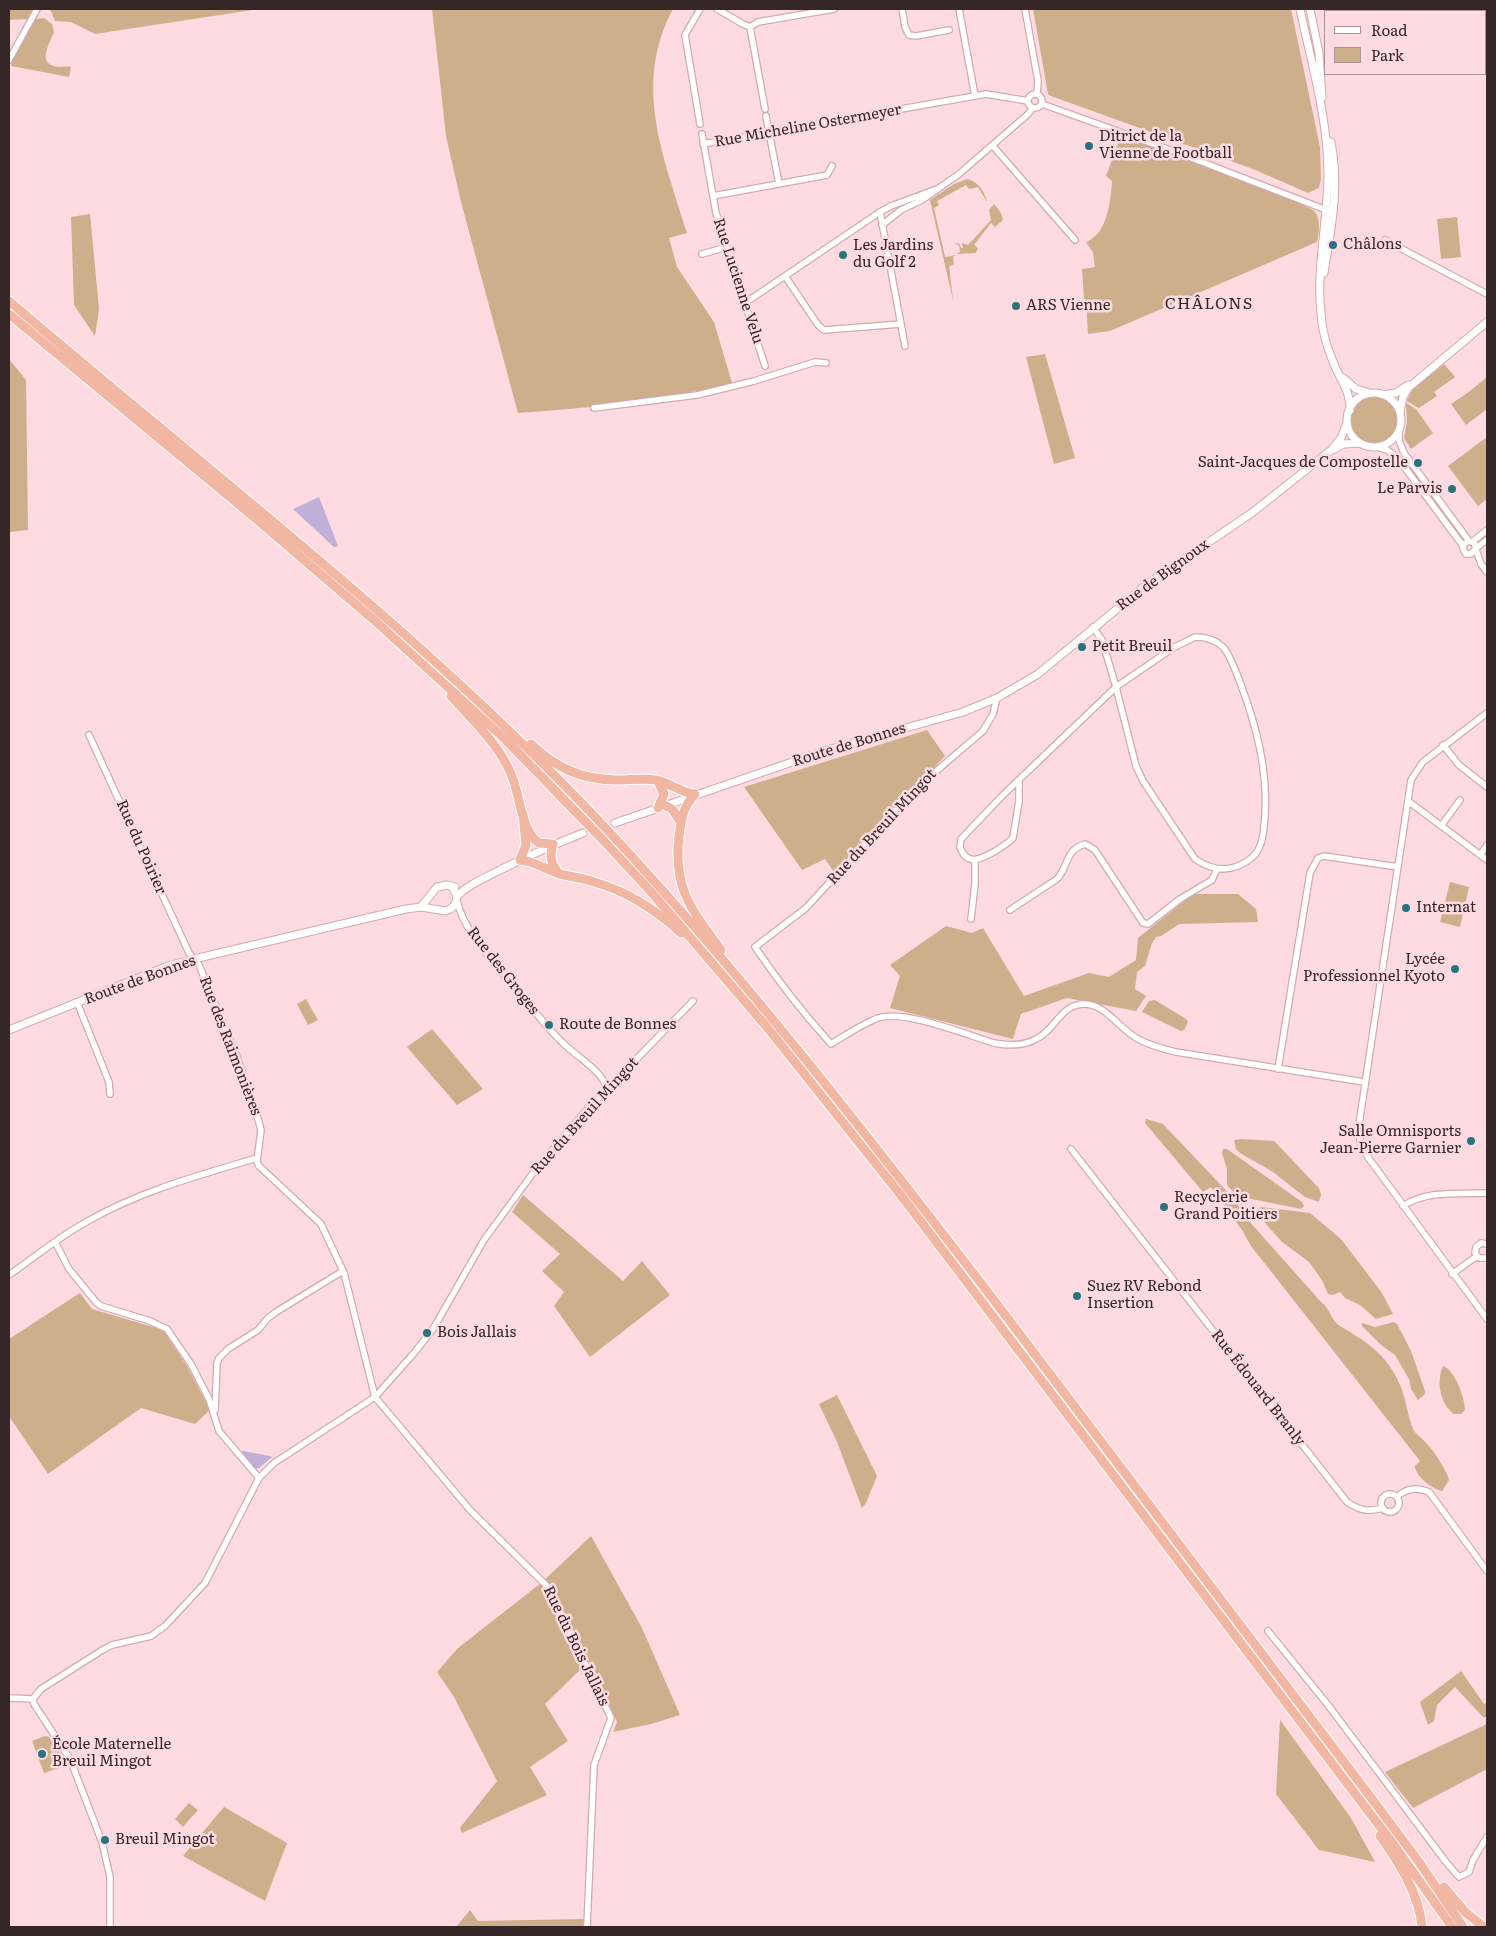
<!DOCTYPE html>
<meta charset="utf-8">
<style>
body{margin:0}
#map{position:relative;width:1496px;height:1936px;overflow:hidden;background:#fddbe0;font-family:Literata,serif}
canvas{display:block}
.frame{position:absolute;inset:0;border:10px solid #352628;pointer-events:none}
.legend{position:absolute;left:1324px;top:10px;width:162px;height:65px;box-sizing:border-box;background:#fddbe0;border:1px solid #ad9396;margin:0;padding:6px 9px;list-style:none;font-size:15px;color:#352628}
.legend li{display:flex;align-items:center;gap:10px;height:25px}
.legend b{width:25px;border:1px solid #ad9396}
</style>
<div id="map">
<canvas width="1496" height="1936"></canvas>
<div class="frame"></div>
<ul class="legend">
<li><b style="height:6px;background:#fff"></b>Road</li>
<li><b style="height:14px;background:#cdaf8b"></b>Park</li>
</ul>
</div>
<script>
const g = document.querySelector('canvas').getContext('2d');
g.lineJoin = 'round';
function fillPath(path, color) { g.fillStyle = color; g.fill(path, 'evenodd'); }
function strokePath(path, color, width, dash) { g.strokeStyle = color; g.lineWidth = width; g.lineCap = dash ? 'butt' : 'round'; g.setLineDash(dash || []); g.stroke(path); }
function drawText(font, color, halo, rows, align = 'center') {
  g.font = font + ' Literata,serif'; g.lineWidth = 5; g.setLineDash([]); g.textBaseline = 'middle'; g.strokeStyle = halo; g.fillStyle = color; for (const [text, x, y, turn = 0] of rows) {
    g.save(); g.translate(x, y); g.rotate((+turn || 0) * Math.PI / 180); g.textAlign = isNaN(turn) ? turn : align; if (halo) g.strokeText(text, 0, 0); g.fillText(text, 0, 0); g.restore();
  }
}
fillPath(new Path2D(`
 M9 9H37L29 19 9 20Z
 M50 9H259L95 34 71 22 55 21Z
 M432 9H673C632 85 664 157 687 233L669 238 677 267 714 322 732 383C662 401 590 408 518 413L461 202 446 136Z
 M1033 9H1291L1320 147 1321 179 1319 188 1308 193 1253 169 1051 96 1048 94Z
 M44 18 52 24 54 32C50 43 35 65 59 67 63 67 67 66 71 67L69 77 11 66 16 53 35 19Z
 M1115 135C1135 138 1306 201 1315 212 1321 220 1319 233 1317 242L1110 331 1088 334 1086 300H1084L1082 269 1095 267 1093 252 1086 243C1091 239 1098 235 1101 229 1109 215 1111 196 1112 181L1106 176 1119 141 1113 139Z
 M967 179C978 181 985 192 987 202L984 206 987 202 978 187 969 189 966 185 937 201 939 205 934 208 945 257 952 256 960 252 959 245 954 244 959 243 961 248H963L962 243 968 245 991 220 989 210 994 204 1001 213 1003 220 995 227 991 223 974 245 978 248 976 253 956 254 953 257 954 265 949 266 953 300 930 200 954 184Z
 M90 214 99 309 95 336 74 305 71 217Z
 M1457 217 1461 257 1441 259 1437 219Z
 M1045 354 1075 458 1054 464 1026 357Z
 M9 359 26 380 28 530 9 532Z
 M1444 364 1455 377 1434 392 1437 396 1419 408 1408 402 1407 400 1413 389Z
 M1487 377V409L1466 425 1451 404 1470 391Z
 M1351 420a23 23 0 1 1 46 0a23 23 0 1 1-46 0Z
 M1406 403 1416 409 1433 433 1411 449 1404 438 1407 422Z
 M1487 437V499L1478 506 1448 466Z
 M927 730 945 756 834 872 825 859 802 870 744 787Z
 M1450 882 1469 887 1460 927 1440 922Z
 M1193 894H1238L1256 909 1258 922 1179 924 1161 936 1156 937 1152 943 1145 966 1137 972 1135 989 1146 996 1136 1011 1067 998 1021 1014 1013 1039 890 1008 900 976 890 965 946 926 972 933 983 928 1024 996 1089 973 1109 977 1136 960 1138 938Z
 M306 999 318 1020 308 1025 297 1004Z
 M1155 1000 1186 1019 1188 1022 1184 1030 1181 1031 1142 1012 1149 1001Z
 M432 1029 483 1089 457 1105 407 1047Z
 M1146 1119 1163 1124 1236 1201 1241 1212 1321 1302C1330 1308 1331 1321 1340 1326 1369 1343 1390 1357 1402 1390 1407 1404 1408 1418 1414 1431 1417 1435 1422 1438 1425 1442 1432 1448 1448 1472 1449 1480L1442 1491C1432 1489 1415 1476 1415 1466L1420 1461 1251 1246 1242 1230 1211 1187 1203 1192 1145 1123Z
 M1242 1139 1274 1141 1319 1188 1321 1195 1319 1202 1305 1197 1273 1172 1240 1153 1236 1149 1234 1140Z
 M1223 1149H1227L1302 1202 1304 1206 1301 1209 1237 1196 1227 1185V1169L1222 1153Z
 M523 1195 623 1281 642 1261 670 1295 590 1357 554 1306 564 1292 542 1271 560 1254 512 1212Z
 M1261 1207 1310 1213 1341 1239 1382 1293 1393 1314 1376 1319 1360 1305 1345 1298 1340 1292 1333 1295 1328 1294 1322 1280 1309 1262 1282 1242 1265 1223 1258 1210Z
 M80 1293 92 1309 163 1330 187 1366 210 1410 195 1424 141 1408 48 1474 9 1416V1339Z
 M1394 1322 1397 1324 1411 1351 1425 1391V1394L1418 1400 1411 1389 1409 1379 1395 1355 1381 1345 1362 1326V1323L1375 1327Z
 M1443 1366C1455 1370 1465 1398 1465 1410L1461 1414H1454C1440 1404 1436 1381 1443 1366Z
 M837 1395 877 1476 866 1503 862 1508 837 1442 819 1404Z
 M591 1536 642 1628 680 1715 651 1724 613 1732 617 1722 589 1661 545 1704 568 1741 530 1767 547 1795 462 1833 460 1828 497 1781 454 1697 437 1672 458 1648 541 1583Z
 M1461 1671 1484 1704 1487 1702V1716L1484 1718 1455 1687 1437 1705 1434 1721 1428 1725 1420 1702Z
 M1280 1720 1351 1818 1375 1862 1319 1850 1276 1794Z
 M1487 1724V1769L1413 1808 1385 1772Z
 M45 1736 49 1737 68 1765 44 1773 32 1741Z
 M189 1803 198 1810 183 1827 175 1819Z
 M224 1807 287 1843 265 1901 183 1856Z
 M470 1910 478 1921 584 1919 583 1927H456Z`), '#cdaf8b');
fillPath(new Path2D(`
 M319 497 338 546 334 547 293 509Z
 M243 1451 270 1456 272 1457 259 1468 255 1469 242 1452Z`), '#c0afd8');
const minor = new Path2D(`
 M717 9 743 24 750 27 765 109
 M902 9 905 27 909 35 916 36 949 30
 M959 9 975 96
 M1025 9 1038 81 1037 94
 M750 27 758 22 834 9
 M9 60 37 9
 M1028 101a7 7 0 1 1 14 0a7 7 0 1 1-14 0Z
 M1042 104 1176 152 1329 211
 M766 116 779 184
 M700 124 685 35 700 9
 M702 134 713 196 827 175 832 166
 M703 144 986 94 1028 101
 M992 145 1075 240
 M713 196 716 213 765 366
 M880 212 905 346
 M882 225 901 210 922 200 959 174 1027 115 1033 108
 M1385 240 1487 294
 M702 254 727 247
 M785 276 818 325 824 330 901 324
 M745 303 880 212 891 206 937 189
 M594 408 697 395 754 381 815 362 826 363
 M1399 430V440L1404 453 1469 541
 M1377 447 1387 450 1397 457 1463 546
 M1472 542 1487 530
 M1476 548 1474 543 1469 541 1464 544 1463 549 1466 554H1471L1476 548 1487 540
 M1476 550 1481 564 1487 572
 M1195 637C1206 637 1215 639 1223 647 1231 656 1235 670 1240 682 1256 725 1268 769 1265 816 1264 825 1264 837 1260 846 1256 857 1246 863 1235 867 1220 872 1207 867 1195 859L1143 781 1136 766 1116 687 1173 648Z
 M997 698 993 714 983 731 913 791 806 908 755 947C778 981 803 1013 831 1044 846 1035 862 1024 878 1018 904 1009 967 1035 994 1043 1009 1046 1025 1046 1038 1038 1055 1029 1061 1005 1083 1004 1106 1003 1120 1031 1140 1040 1151 1046 1164 1049 1176 1052L1364 1082
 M1487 713 1423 762 1411 780 1358 1131 1361 1144 1367 1156 1487 1319
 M89 735 189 953 199 965 237 1057 258 1119 261 1130 257 1162 259 1166 321 1224 344 1273 375 1397 470 1510 549 1588 611 1718 594 1765 587 1927
 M1443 745 1459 765 1487 787
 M1019 781V801L1013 838C1009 843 1002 846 997 850 983 858 967 868 960 847L961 839 1004 794 1116 687 1102 640 1093 627
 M1408 801 1487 860
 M1441 826 1460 800
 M1480 855 1487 845
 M457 901C465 934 493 960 514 986 530 1005 545 1026 563 1043 579 1059 599 1068 608 1089
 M1010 910 1057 879C1069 866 1065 850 1085 844L1095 850 1143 923 1148 924 1180 899 1212 880 1217 869
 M971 919 975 884V860
 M77 1002 109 1082 110 1094
 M1278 1069 1310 873 1318 858 1324 856 1398 867
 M1071 1149 1347 1502C1361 1511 1368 1512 1383 1508
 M1403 1206C1427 1190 1460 1194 1487 1193
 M55 1242 69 1269 96 1302 101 1306 150 1321 167 1329 191 1364 209 1399 219 1431 259 1478
 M1487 1244 1481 1243 1476 1247 1475 1253 1479 1258H1487
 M1452 1274 1477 1256
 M9 1275C35 1257 60 1236 88 1221 140 1191 200 1175 257 1158
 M215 1410 217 1363 219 1358 228 1349 258 1330 268 1318 276 1312 343 1271
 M1381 1503a9 9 0 1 1 18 0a9 9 0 1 1-18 0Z
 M1397 1497C1406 1488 1417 1487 1429 1492L1487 1571
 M1268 1631 1328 1705 1446 1862 1459 1877 1469 1872 1473 1860 1487 1837
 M9 1698 33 1699
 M33 1699 41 1689 104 1649 112 1645 151 1636 165 1626 205 1583 259 1478 274 1463 375 1397 415 1352 433 1329 484 1240 533 1173 584 1113 693 1001
 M33 1699 34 1704 70 1759 102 1842 110 1877V1927`);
const tertiary = new Path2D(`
 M1300 9C1311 62 1328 119 1328 173 1328 220 1316 266 1321 313 1322 331 1327 348 1334 364 1340 379 1351 393 1350 410
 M1310 9 1319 53 1322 97
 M1324 273C1331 228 1340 188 1331 142
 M1343 378 1356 389 1370 393
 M1347 420a27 27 0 1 1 54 0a27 27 0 1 1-54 0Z
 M1383 395 1396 393 1408 385
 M1400 412 1403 397 1408 388 1487 322
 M1333 448 1341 438 1347 423
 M615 823 827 750 963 712 997 698 1038 674 1146 585 1253 512 1330 451 1344 444 1360 443
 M457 896C469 884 485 878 500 870 528 856 555 844 583 833
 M421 907 437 887 447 885 455 887
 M9 1030 168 966 194 959 406 909 421 907 446 911C457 907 460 897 452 887`);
const trunk = new Path2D(`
 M9 301C213 476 427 636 612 835 746 979 867 1135 987 1291 1115 1459 1241 1628 1369 1795L1419 1862 1463 1927
 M9 314 254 517 374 620 506 740 604 841 653 894 766 1026 900 1194 1394 1845 1452 1927
 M451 696C474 722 501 746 513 779 520 798 522 832 539 843L553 844C549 856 551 864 559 874
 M531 744C556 768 582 780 617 780 630 780 643 778 656 780 670 783 681 793 695 794
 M695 794C683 807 681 819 679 837 673 889 692 910 721 950
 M664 805 672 809 680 821
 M658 808 664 794 658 781
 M523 814 526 845 520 860C534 861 546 870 560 874 571 877 583 878 594 882 626 891 656 910 681 933
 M1380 1836C1399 1863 1419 1893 1422 1927
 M1444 1887 1465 1912 1484 1927`);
strokePath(minor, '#d2aab0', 8);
strokePath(tertiary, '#d2aab0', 9);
strokePath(trunk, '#fff', 11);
strokePath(minor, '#fff', 5.5);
strokePath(tertiary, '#fff', 7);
strokePath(trunk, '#f2b7a3', 9);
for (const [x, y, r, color] of [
 [1089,146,5,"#2a737d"],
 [1333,245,5,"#2a737d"],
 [843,255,5,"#2a737d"],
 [1016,306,5,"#2a737d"],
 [1418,463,5,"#2a737d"],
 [1452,489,5,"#2a737d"],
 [1082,647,5,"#2a737d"],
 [1406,908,5,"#2a737d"],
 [1455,969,5,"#2a737d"],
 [549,1025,5,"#2a737d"],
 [1471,1141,5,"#2a737d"],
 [1164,1207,5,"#2a737d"],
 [1077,1296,5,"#2a737d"],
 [427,1333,5,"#2a737d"],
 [42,1754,5,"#2a737d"],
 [105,1840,5,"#2a737d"]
]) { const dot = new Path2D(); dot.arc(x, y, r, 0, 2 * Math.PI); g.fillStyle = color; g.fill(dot); strokePath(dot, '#fddbe0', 2); }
drawText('15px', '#352628', '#fddbe0', [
 ["Rue Micheline Ostermeyer",808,126,-10],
 ["Rue Lucienne Velu",738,281,72],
 ["Rue de Bignoux",1163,575,-36],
 ["Route de Bonnes",849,745,-17],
 ["Rue du Breuil Mingot",882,827,-47],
 ["Rue du Poirier",141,847,66],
 ["Rue des Groges",503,971,52],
 ["Route de Bonnes",140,980,-20],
 ["Rue des Raimonières",230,1046,69],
 ["Rue du Breuil Mingot",585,1116,-48],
 ["Rue Édouard Branly",1258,1388,52],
 ["Rue du Bois Jallais",576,1646,64]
]);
drawText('15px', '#352628', '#fddbe0', [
 ["Ditrict de la",1099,137],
 ["Vienne de Football",1099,154],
 ["Châlons",1343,245],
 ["Les Jardins",853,246],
 ["du Golf 2",853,263],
 ["ARS Vienne",1026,306],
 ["Saint-Jacques de Compostelle",1408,463,"right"],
 ["Le Parvis",1442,489,"right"],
 ["Petit Breuil",1092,647],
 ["Internat",1416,908],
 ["Lycée",1445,960,"right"],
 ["Professionnel Kyoto",1445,977,"right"],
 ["Route de Bonnes",559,1025],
 ["Salle Omnisports",1461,1132,"right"],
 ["Jean-Pierre Garnier",1461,1149,"right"],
 ["Recyclerie",1174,1198],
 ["Grand Poitiers",1174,1215],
 ["Suez RV Rebond",1087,1287],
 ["Insertion",1087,1304],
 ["Bois Jallais",437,1333],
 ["École Maternelle",52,1745],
 ["Breuil Mingot",52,1762],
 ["Breuil Mingot",115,1840]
], 'left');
g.letterSpacing = '1px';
drawText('16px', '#352628', '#fddbe0', [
 ["CHÂLONS",1209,304]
]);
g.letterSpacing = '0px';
</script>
